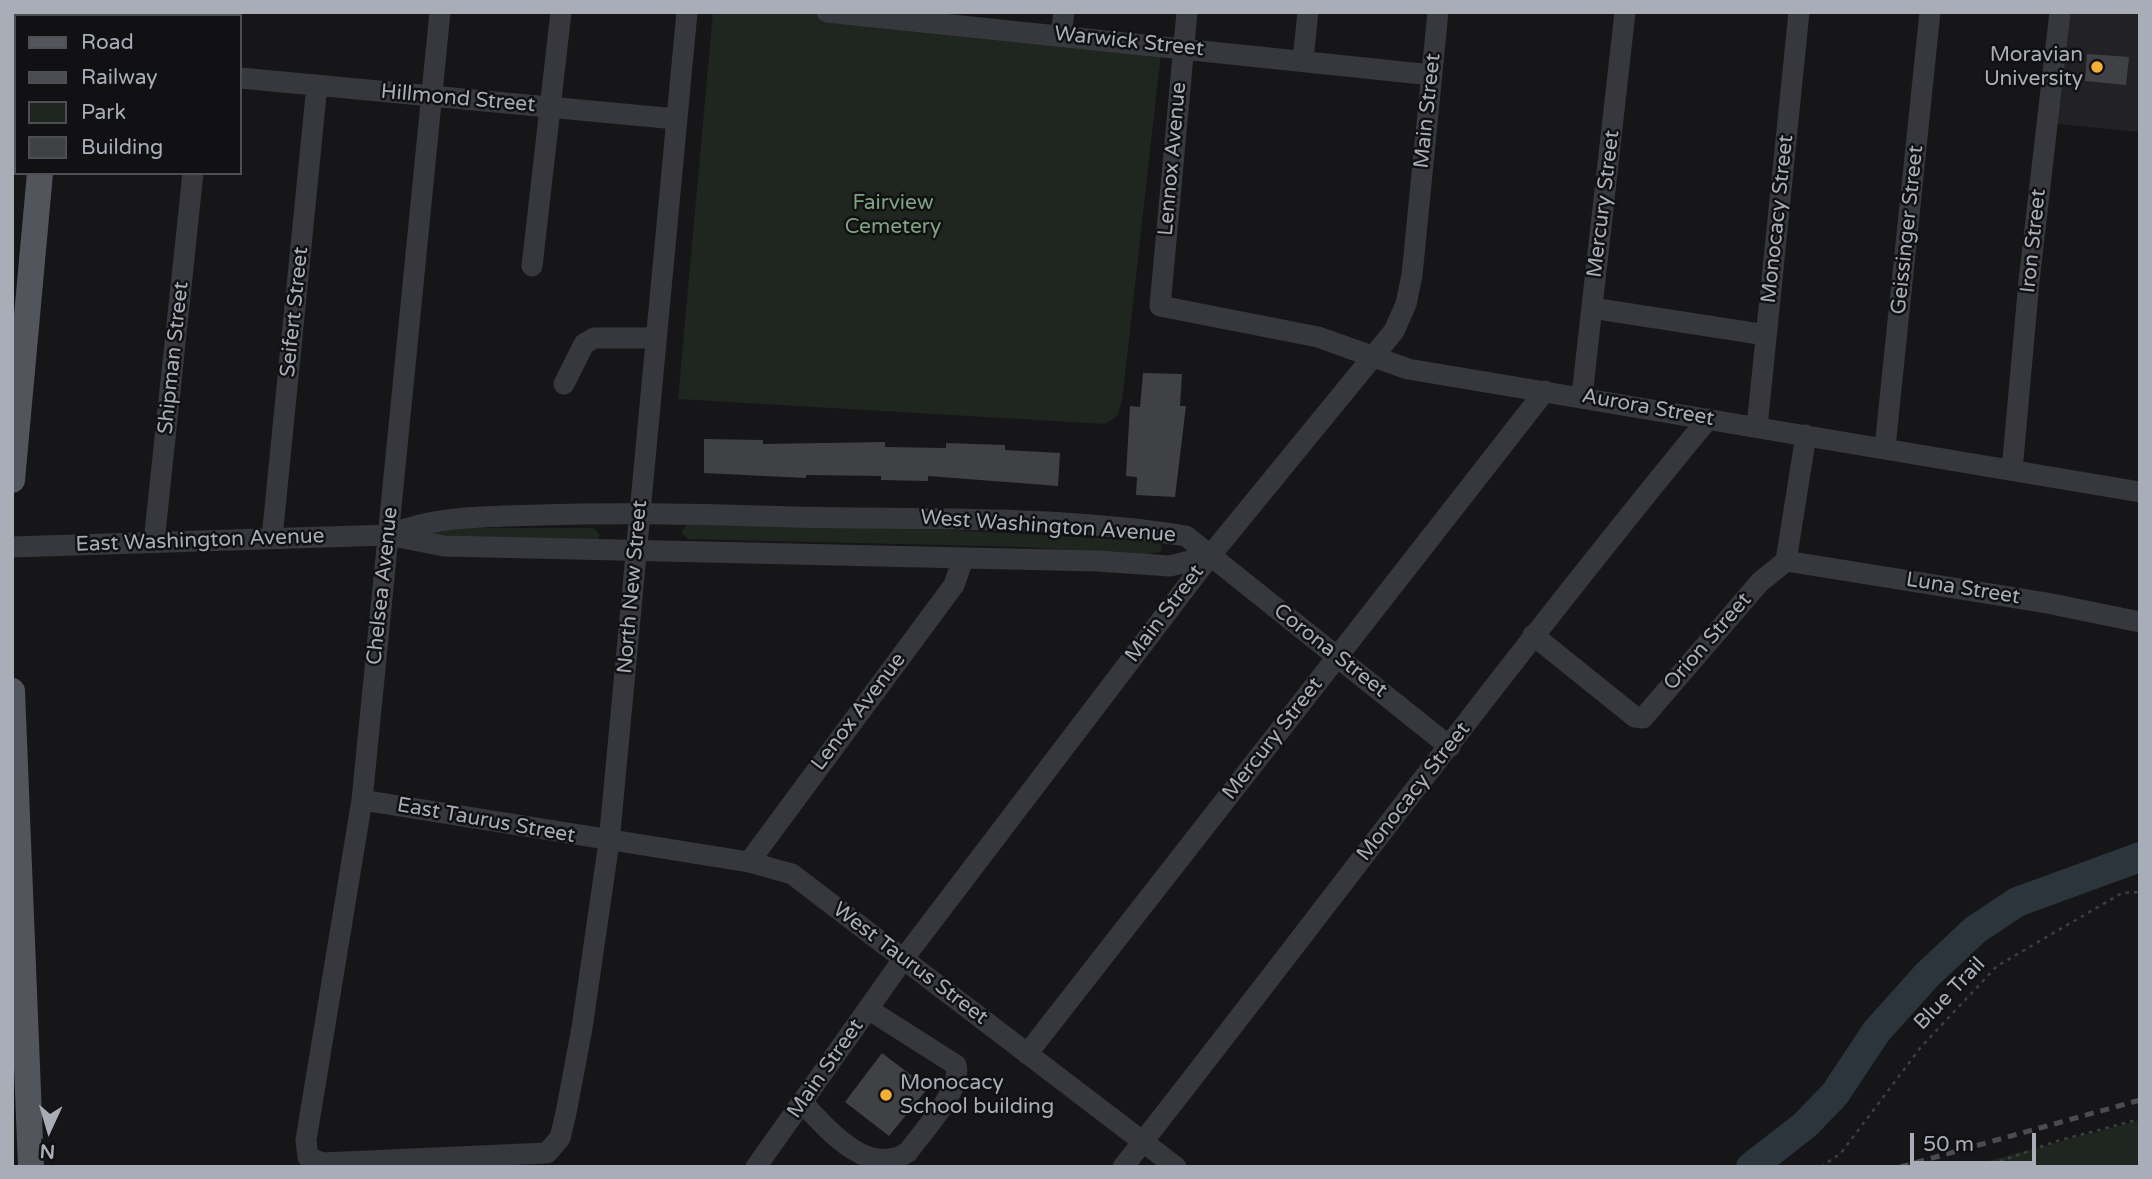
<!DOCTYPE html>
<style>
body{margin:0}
#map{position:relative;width:2152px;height:1179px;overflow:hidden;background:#161618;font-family:"Varela Round",sans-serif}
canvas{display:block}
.frame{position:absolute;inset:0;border:14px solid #a8adb8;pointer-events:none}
.legend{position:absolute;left:14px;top:14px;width:228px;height:161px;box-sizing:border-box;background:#111113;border:2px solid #4d4f55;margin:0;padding:9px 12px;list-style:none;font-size:21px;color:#a8adb8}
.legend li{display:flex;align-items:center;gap:14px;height:35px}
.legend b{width:35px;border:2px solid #4d4f55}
.north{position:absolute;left:14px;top:1095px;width:70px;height:70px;-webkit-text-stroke:5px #111113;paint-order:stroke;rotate:184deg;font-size:19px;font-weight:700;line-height:28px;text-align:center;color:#a8adb8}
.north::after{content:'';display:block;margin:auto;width:24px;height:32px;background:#a8adb8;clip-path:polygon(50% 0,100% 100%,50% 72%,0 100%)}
.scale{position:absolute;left:1910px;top:1133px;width:126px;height:32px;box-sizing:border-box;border:4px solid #a8adb8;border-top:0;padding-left:9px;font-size:21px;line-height:24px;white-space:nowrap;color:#a8adb8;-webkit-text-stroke:5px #111113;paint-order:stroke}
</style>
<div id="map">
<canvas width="2152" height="1179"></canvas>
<div class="frame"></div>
<ul class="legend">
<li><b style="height:9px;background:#53555c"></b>Road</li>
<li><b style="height:9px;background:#4a4c52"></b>Railway</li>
<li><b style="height:19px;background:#1e261f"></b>Park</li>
<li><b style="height:19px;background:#404145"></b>Building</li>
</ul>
<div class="north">N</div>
<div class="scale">50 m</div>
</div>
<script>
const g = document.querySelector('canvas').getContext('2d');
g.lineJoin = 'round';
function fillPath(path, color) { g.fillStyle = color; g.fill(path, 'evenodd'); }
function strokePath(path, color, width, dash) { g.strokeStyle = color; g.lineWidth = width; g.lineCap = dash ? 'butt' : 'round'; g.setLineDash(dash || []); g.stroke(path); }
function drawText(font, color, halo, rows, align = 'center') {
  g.font = font + ' "Varela Round",sans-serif'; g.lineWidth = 5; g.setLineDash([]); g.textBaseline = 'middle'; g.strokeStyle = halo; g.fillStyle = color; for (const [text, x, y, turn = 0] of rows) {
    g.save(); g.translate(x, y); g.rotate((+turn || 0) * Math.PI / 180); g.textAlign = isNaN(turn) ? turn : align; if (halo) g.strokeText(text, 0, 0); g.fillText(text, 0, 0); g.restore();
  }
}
fillPath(new Path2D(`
 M2060 12H2140V132L2047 123Z`), '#222225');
fillPath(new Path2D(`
 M713 12H827L1162 45 1122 401 1117 416 1105 424 678 399Z
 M688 524 951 530 1147 541 1161 545 1162 551 1146 555 1024 547 689 539 682 534 683 529Z
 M434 528H593L599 534V541L428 535Z
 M2140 1120V1167H1966L2136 1121Z`), '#1e261f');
strokePath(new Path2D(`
 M1751 1167 1805 1125 1835 1094 1876 1032 1927 975 1975 930 2017 902 2140 857`), '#2c353c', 30);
fillPath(new Path2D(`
 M2087 54 2129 57 2126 85 2085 81Z
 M1143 373 1182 374 1180 406H1186L1175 497 1136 495 1137 477 1126 476 1130 406 1140 407Z
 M704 439 763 440V444L885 442V447L946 448V443L1005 445V450L1060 453 1058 486 928 476V481L881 480V476L806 475V478L704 473Z
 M882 1053 928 1088 889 1136 845 1102Z`), '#404145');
strokePath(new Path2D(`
 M1821 1167 1841 1153 1921 1047 1997 966 2122 893 2140 892
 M1984 1167 2057 1141 2140 1119`), '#3d3f44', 2.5, [3.5, 5]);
strokePath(new Path2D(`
 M440 12 362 800 306 1140 308 1157 322 1163 547 1153 560 1138 566 1113 582 1028 609 842 687 12
 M827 12 1432 75
 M1187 12 1160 306 1318 337 1408 369 2140 492
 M1061 35 1064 12
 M12 54 16 55
 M1303 59 1308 12
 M240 78 676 119
 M532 266 561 12
 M1592 308 1766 335
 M564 384 584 344 594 338H655
 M1582 396 1625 12
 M1757 427 1799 12
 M1885 447 1930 12
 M2012 470 2029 281 2060 12
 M388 535C438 515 486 517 539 515 624 512 709 514 794 517 923 520 1057 515 1186 536L1450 747
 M272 538 317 85
 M154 542 193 173
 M12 547 388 535 444 546 1097 561 1170 566 1210 556
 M1786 561 2047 603 2140 622
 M1533 635 1635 717 1643 718 1760 582 1786 561 1806 435
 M362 800 749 862 792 874 1176 1167
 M749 862 954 585 963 559
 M1027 1054 1545 391
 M802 1102C827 1129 869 1179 908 1152 922 1132 963 1090 956 1065L868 1009
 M756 1167 904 958 1210 556 1394 331 1406 304 1412 275 1438 12
 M1123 1167C1319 918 1507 663 1708 419`), '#37383d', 21);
strokePath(new Path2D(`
 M54 16 55 12
 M12 480 40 173
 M12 691 31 1167`), '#53555c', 26);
strokePath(new Path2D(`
 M1900 1167 2140 1100`), '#4a4c52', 5, [9, 7]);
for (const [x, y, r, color] of [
 [2097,67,7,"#f2b134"],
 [886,1095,7,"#f2b134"]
]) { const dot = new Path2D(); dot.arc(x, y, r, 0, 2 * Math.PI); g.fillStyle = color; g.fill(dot); strokePath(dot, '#111113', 2.5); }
drawText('21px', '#a8adb8', '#111113', [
 ["Warwick Street",1129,42,6],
 ["Hillmond Street",458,99,5],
 ["Main Street",1428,111,-84],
 ["Lennox Avenue",1173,159,-85],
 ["Mercury Street",1604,204,-83],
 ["Monocacy Street",1778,219,-84],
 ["Geissinger Street",1908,230,-84],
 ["Iron Street",2034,241,-84],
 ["Seifert Street",295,312,-84],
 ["Shipman Street",174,358,-84],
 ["Aurora Street",1648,408,10],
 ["West Washington Avenue",1048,527,4],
 ["East Washington Avenue",200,541,-2],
 ["Chelsea Avenue",383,586,-84],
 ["North New Street",633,587,-85],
 ["Luna Street",1963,589,9],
 ["Main Street",1165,614,-53],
 ["Orion Street",1708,642,-49],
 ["Corona Street",1330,651,38],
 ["Lenox Avenue",859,712,-53],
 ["Mercury Street",1273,739,-52],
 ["Monocacy Street",1414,792,-52],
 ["East Taurus Street",486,821,10],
 ["West Taurus Street",910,964,37],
 ["Blue Trail",1950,994,-46],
 ["Main Street",826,1069,-55]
]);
drawText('21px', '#a8adb8', '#111113', [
 ["Moravian",2083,55],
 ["University",2083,79],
 ["Monocacy",900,1083,"left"],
 ["School building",900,1107,"left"]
], 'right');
drawText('21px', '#7fa381', '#111113', [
 ["Fairview",893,203],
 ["Cemetery",893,227]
]);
</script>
